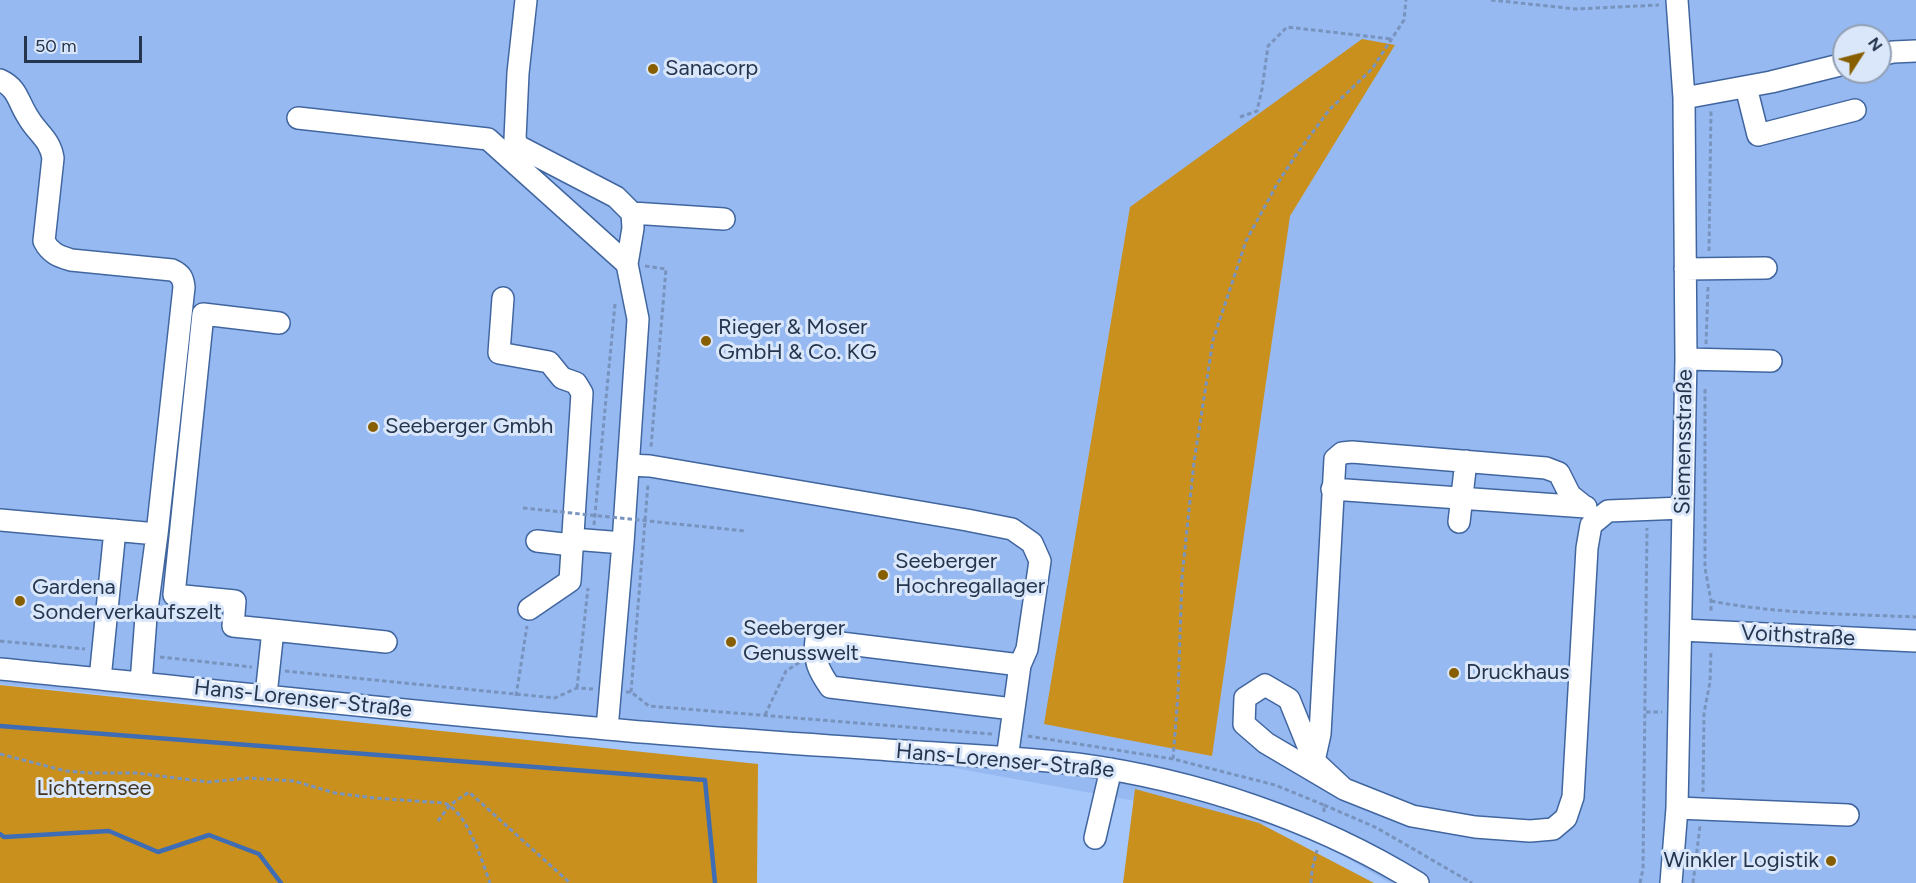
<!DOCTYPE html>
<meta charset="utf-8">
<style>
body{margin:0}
#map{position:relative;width:1916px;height:883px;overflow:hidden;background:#a6c7fa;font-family:Figtree,sans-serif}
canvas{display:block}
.north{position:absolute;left:1832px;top:24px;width:60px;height:60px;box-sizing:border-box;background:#dae7fa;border:2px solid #92a0b5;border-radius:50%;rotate:54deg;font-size:16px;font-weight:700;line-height:24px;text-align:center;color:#25354e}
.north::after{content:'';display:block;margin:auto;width:21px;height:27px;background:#885f00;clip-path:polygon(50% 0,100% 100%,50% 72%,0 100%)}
.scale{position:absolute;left:24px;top:36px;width:118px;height:27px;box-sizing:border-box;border:3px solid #25354e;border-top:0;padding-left:8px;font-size:18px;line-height:21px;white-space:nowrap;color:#25354e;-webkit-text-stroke:4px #dae7fa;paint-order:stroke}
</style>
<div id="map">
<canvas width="1916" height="883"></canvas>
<div class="north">N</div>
<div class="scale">50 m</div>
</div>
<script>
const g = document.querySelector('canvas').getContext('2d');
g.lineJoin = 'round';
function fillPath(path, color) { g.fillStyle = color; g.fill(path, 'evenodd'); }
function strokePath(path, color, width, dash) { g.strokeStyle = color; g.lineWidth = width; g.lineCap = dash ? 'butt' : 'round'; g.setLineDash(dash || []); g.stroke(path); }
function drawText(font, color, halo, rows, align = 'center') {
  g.font = font + ' Figtree,sans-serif'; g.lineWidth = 6; g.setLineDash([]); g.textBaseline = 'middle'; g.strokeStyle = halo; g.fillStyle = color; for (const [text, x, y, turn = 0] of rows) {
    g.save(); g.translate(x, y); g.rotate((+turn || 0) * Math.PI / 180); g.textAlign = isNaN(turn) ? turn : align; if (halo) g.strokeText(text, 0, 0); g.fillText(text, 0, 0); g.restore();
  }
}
fillPath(new Path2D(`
 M0 0H1916V883H1390L1300 831 949 767 184 702 0 684ZM1844 36H1880V72H1844Z`), '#97b9f1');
fillPath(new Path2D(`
 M1362 39 1395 45 1290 216 1212 756 1044 724 1130 207Z
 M0 685 758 764 757 883H0Z
 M1135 789 1259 823 1374 883H1123Z`), '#c9901d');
strokePath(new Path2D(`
 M0 726 705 780 715 883
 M0 834 4 837 109 831 158 852 209 835 259 854 281 883`), '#3e6db6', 4.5);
const minor = new Path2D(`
 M526 0 518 73 515 139 518 146 616 197 632 213 633 228 627 264 638 319 623 543 607 729
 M1880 55 1893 52 1916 51
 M0 80C18 88 18 102 28 117 37 133 50 139 53 158L44 241C50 253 58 256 71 260L172 270C181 274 183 278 184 287L157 534 0 520
 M1746 87 1758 135 1855 110
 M1684 98 1771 82 1844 64
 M298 118 488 139 627 264
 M632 213 724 219
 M1685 269 1766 268
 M503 298 499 353 549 362 562 378 576 383 582 393 570 581 529 609
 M1686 359 1771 361
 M628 465 650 466 967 520 1012 529 1032 543 1040 561 1027 649 1020 665 1007 759
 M1332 489 1586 507
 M1459 522 1466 461
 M573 539 623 543
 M537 541 572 545
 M273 630 233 626 235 601 174 595 203 314 279 323
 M1681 630 1916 641
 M0 669C202 689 404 711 607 729 706 738 805 744 904 751 961 755 1020 757 1077 764 1196 780 1316 820 1418 883
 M100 679 115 530
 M141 683 146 617 157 534
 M266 695 273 630 386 642
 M1013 709 830 687C819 671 813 660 816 640L1020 665
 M1314 761 1320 734 1335 459 1342 453 1352 452 1546 468 1559 473 1570 495 1585 507
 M1344 789 1266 743 1244 724 1245 698 1265 685 1289 699 1314 761 1344 789 1412 816 1475 827 1530 831 1553 829 1566 818 1573 797 1587 548 1591 525 1608 511 1683 508
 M1677 808 1848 815
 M1095 838 1111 769
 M1671 883 1677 808 1686 359 1684 98 1677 0`);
strokePath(minor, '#41669f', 24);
strokePath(new Path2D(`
 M1491 0 1576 9 1659 5
 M1240 117 1257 111 1262 89 1268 46 1287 27 1392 39
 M1709 251 1711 110
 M645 266 666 269 651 447
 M1706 344 1708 287
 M1705 389V568L1711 601V613
 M594 525 615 304
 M1711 601C1778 614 1848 614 1916 617
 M0 641 85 649
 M160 657 252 667
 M285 671 555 698 577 688 593 689
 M577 688 588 588
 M626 692H631L649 706 992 734
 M631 692 648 484
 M516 696 527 626
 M1646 712H1662
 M765 715 786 671 800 662
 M1028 736 1173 759 1275 785 1324 805V815
 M0 754 66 771 91 773H136L208 782 249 778 294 781 335 793 374 798 444 803C467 811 482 861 490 883
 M1173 759 1178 694 1182 577 1194 462 1213 340 1246 241 1277 184 1296 155 1329 110 1372 69 1404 20 1406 0
 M1703 792 1704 713 1710 682 1711 650
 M1324 805 1377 828 1472 883
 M438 821 450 805 469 792 570 883
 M1311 883 1312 870 1317 850
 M1640 883 1643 869 1647 528
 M1693 883 1700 826`), '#7893bd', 3, [4.5, 3]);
strokePath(minor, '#fff', 21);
strokePath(new Path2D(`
 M523 508 745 531`), '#7893bd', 3, [4.5, 3]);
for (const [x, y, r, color] of [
 [653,69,6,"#885f00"],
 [706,341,6,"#885f00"],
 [373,427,6,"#885f00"],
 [883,575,6,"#885f00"],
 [20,601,6,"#885f00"],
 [731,642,6,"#885f00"],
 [1454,673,6,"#885f00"],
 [1831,861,6,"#885f00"]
]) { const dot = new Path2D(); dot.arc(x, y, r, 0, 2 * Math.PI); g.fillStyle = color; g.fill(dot); strokePath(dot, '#dae7fa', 2); }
drawText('22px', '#25354e', '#dae7fa', [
 ["Sanacorp",665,69],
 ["Rieger & Moser",718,328],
 ["GmbH & Co. KG",718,353],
 ["Seeberger Gmbh",385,427],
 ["Seeberger",895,562],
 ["Hochregallager",895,587],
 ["Gardena",32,588],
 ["Sonderverkaufszelt",32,613],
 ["Seeberger",743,629],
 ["Genusswelt",743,654],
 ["Druckhaus",1466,673],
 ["Winkler Logistik",1819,861,"right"]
], 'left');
drawText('22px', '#25354e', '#dae7fa', [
 ["Siemensstraße",1684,442,-89],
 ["Voithstraße",1798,636,3],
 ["Hans-Lorenser-Straße",303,699,6],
 ["Hans-Lorenser-Straße",1005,761,5]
]);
drawText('22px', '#413521', '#dae7fa', [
 ["Lichternsee",94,789]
]);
</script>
